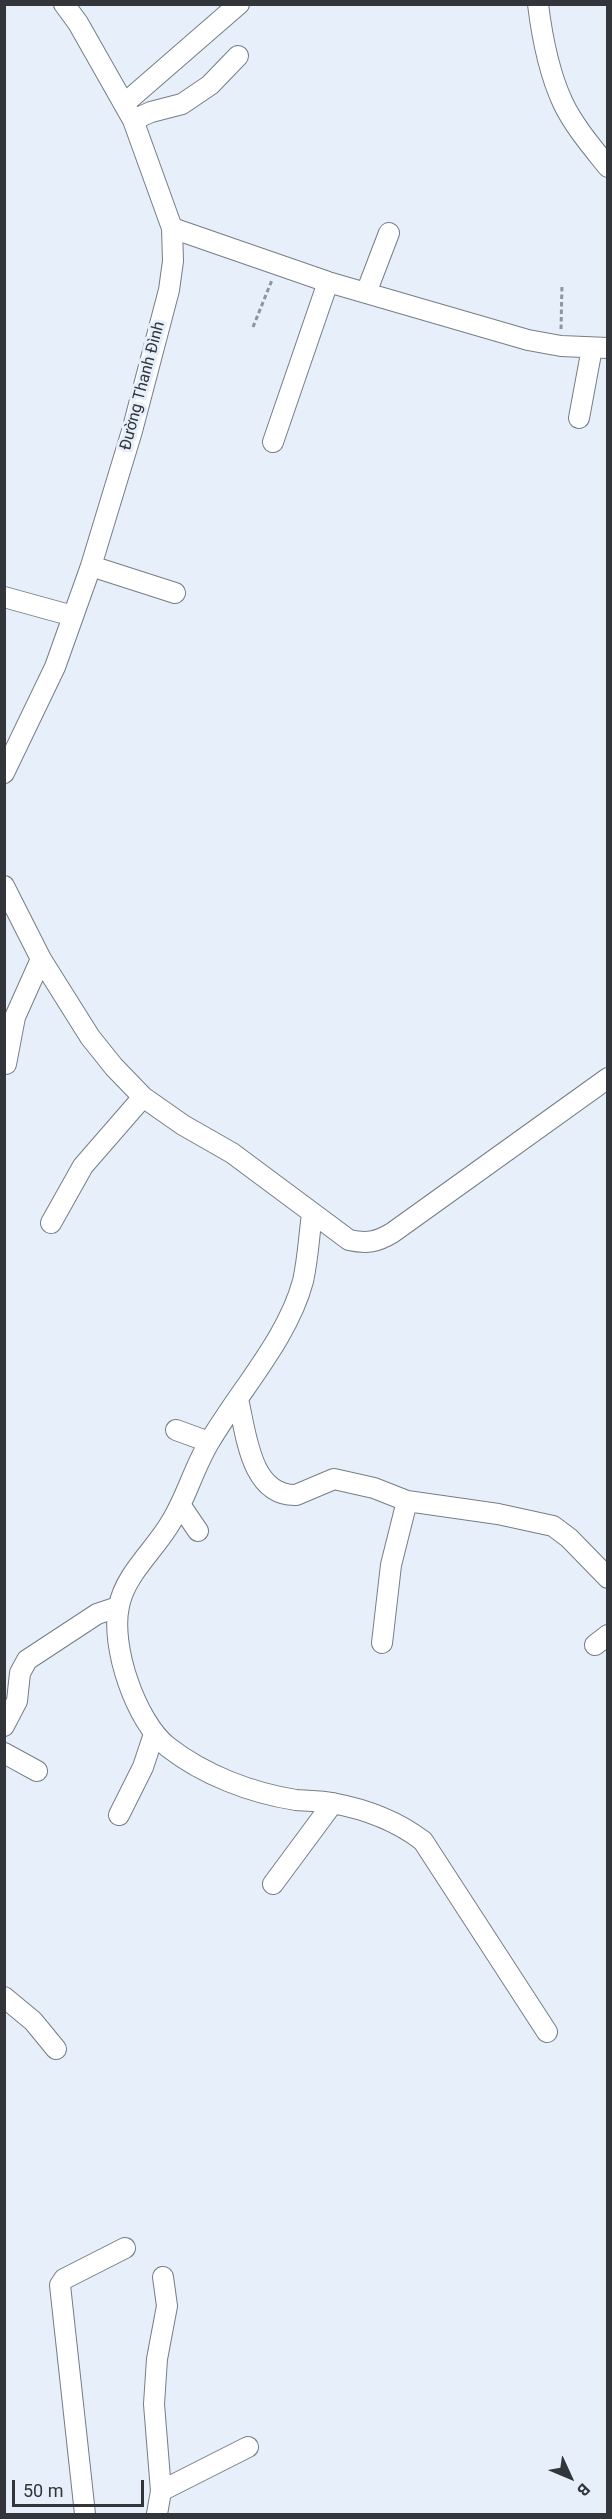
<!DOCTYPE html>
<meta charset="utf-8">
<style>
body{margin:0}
#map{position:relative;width:612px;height:2519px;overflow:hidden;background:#e7f0fa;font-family:Roboto,sans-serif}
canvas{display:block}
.frame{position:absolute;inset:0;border:6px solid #323539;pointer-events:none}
.north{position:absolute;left:540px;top:2447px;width:60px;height:60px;-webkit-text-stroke:4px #e7f0fa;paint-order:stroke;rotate:134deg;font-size:16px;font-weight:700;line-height:24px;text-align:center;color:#323539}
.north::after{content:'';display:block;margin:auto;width:21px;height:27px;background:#323539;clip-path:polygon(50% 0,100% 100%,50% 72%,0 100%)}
.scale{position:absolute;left:12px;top:2480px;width:132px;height:27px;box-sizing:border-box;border:3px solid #323539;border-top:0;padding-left:8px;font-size:18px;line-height:21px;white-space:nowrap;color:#323539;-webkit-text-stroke:4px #e7f0fa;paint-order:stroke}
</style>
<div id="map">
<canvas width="612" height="2519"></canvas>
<div class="frame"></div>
<div class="north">B</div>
<div class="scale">50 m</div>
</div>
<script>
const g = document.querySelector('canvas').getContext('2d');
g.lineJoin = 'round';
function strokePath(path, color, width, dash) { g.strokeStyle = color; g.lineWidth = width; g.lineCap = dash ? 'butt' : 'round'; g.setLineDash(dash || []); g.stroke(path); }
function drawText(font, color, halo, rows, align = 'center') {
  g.font = font + ' Roboto,sans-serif'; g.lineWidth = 6; g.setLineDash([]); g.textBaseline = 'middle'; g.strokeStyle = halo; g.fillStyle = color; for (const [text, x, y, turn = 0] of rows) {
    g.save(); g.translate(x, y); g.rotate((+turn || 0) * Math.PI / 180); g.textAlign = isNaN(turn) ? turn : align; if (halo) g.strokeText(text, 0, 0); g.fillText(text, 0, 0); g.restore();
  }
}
const minor = new Path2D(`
 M538 4C542 37 549 73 563 103 574 126 592 147 608 167
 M125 103 239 4
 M133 120 151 112 182 104 210 85 238 56
 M172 228 328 282 528 340 561 346 608 348
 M366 293 389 233
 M579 418 592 348
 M273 442 328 282
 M91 566 175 593
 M4 597 73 616
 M4 773 55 667 91 566 132 431 169 290 173 261 172 228 133 120 78 23 64 4
 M4 886 41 959 90 1037 114 1067 143 1097 183 1125 232 1153 349 1240C367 1244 377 1242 392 1233L608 1078
 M6 1064 15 1017 41 959
 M312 1214C309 1236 308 1259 303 1281 288 1338 240 1390 210 1441 194 1467 187 1496 171 1522 155 1550 125 1574 119 1606 110 1646 136 1722 168 1747 204 1775 251 1793 296 1800 308 1801 321 1801 332 1803 365 1809 397 1821 423 1841L547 2032
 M51 1223 83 1166 143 1097
 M238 1399C246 1432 250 1496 296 1495L334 1479 374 1488 407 1501 498 1514 553 1526 569 1538 608 1578
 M176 1430 209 1442
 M181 1506 198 1531
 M382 1643 391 1565 407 1501
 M595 1645 608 1635
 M4 1726 17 1701 20 1673 27 1660 97 1614 118 1607
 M4 1753 37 1771
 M119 1815 143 1767 154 1734
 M273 1884 333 1803
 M4 1997 33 2021 56 2049
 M161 2491 248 2447
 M85 2514 60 2285 64 2279 125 2248
 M157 2514 161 2491 154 2404 157 2359 167 2306 163 2277`);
strokePath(minor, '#767d86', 22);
strokePath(new Path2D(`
 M253 327 272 280
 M561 329 562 284`), '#8f959d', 3, [4.5, 3]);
strokePath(minor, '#fff', 20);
drawText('16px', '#323539', '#e7f0fa', [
 ["Đường Thanh Đình",143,386,-75]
]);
</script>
